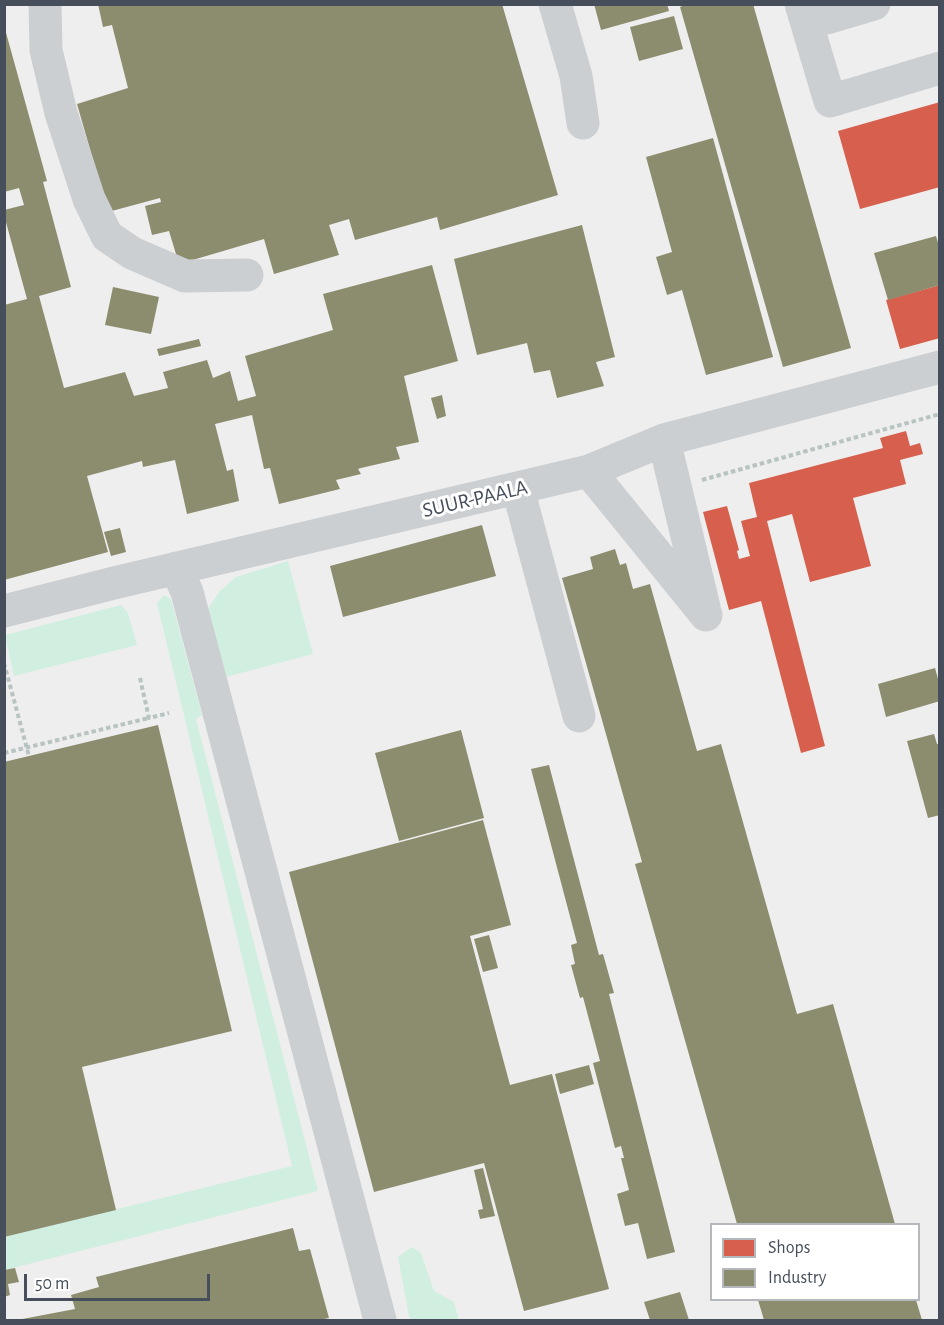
<!DOCTYPE html>
<style>
body{margin:0}
#map{position:relative;width:944px;height:1325px;overflow:hidden;background:#efeeee;font-family:"Alegreya Sans",sans-serif}
canvas{display:block}
.frame{position:absolute;inset:0;border:6px solid #454e5a;pointer-events:none}
.legend{position:absolute;left:710px;top:1223px;width:210px;height:78px;box-sizing:border-box;background:#fff;border:2px solid #b5b8bd;margin:0;padding:8px 10px;list-style:none;font-size:18px;color:#454e5a}
.legend li{display:flex;align-items:center;gap:12px;height:30px}
.legend b{width:30px;border:2px solid #b5b8bd}
.scale{position:absolute;left:24px;top:1274px;width:186px;height:27px;box-sizing:border-box;border:3px solid #454e5a;border-top:0;padding-left:8px;font-size:18px;line-height:21px;white-space:nowrap;color:#454e5a;-webkit-text-stroke:4px #fff;paint-order:stroke}
</style>
<div id="map">
<canvas width="944" height="1325"></canvas>
<div class="frame"></div>
<ul class="legend">
<li><b style="height:16px;background:#d6604d"></b>Shops</li>
<li><b style="height:16px;background:#8c8c6e"></b>Industry</li>
</ul>
<div class="scale">50 m</div>
</div>
<script>
const g = document.querySelector('canvas').getContext('2d');
g.lineJoin = 'round';
function fillPath(path, color) { g.fillStyle = color; g.fill(path, 'evenodd'); }
function strokePath(path, color, width, dash) { g.strokeStyle = color; g.lineWidth = width; g.lineCap = dash ? 'butt' : 'round'; g.setLineDash(dash || []); g.stroke(path); }
function drawText(font, color, halo, rows, align = 'center') {
  g.font = font + ' "Alegreya Sans",sans-serif'; g.lineWidth = 6; g.setLineDash([]); g.textBaseline = 'middle'; g.strokeStyle = halo; g.fillStyle = color; for (const [text, x, y, turn = 0] of rows) {
    g.save(); g.translate(x, y); g.rotate((+turn || 0) * Math.PI / 180); g.textAlign = isNaN(turn) ? turn : align; if (halo) g.strokeText(text, 0, 0); g.fillText(text, 0, 0); g.restore();
  }
}
fillPath(new Path2D(`
 M288 561 313 654 222 678 207 610 220 591 236 577Z
 M164 595 171 599 202 715 196 719 318 1191 5 1270 4 1237 292 1166 157 603Z
 M121 605 128 613 137 645 14 676 5 635Z
 M412 1247 421 1253 434 1291 454 1302 459 1320H412L409 1317 398 1257Z`), '#d1efe0');
fillPath(new Path2D(`
 M940 102V187L860 209 838 131Z
 M940 285V338L900 349 886 300Z
 M906 431 910 446 920 443 923 454 900 460 906 484 853 498 871 566 810 582 792 514 767 521 825 746 801 753 761 601 729 610 703 512 727 506 739 550 737 551 739 559 750 556 741 521 757 517 749 483 883 448 880 438Z`), '#d6604d');
fillPath(new Path2D(`
 M98 4H502L558 195 440 230 437 217 355 240 349 219 329 225 339 255 274 274 264 239 179 264 169 231 152 235 145 206 161 202 160 198 108 212 77 104 128 88 112 25 103 27Z
 M594 4H667L669 11 601 30Z
 M687 4H753L851 348 783 367 680 7Z
 M674 16 683 49 639 61 630 27Z
 M5 29 47 181 43 182 71 287 39 296 64 388 125 372 134 396 168 388 163 372 207 360 213 378 230 371 238 401 256 396 245 356 333 330 323 294 432 265 458 361 404 376 419 442 396 447 400 459 361 468 358 469 361 474 336 480 340 489 279 504 270 468 264 469 252 415 215 424 227 471 233 469 239 501 187 514 175 460 143 467 142 461 87 476 108 552 4 580V305L27 299 4 215V210L24 205 19 188 4 192Z
 M713 138 773 357 706 375 682 290 667 295 656 257 672 252 646 157Z
 M582 225 615 357 596 362 604 386 557 398 550 370 534 373 527 343 477 355 454 259Z
 M936 236 940 249V285L888 300 874 253Z
 M113 287 159 297 151 334 105 325Z
 M199 339 201 346 159 356 157 349Z
 M442 395 446 416 437 419 431 398Z
 M482 525 496 576 343 617 330 566Z
 M120 528 126 552 111 556 104 532Z
 M615 549 620 565 626 563 633 589 650 584 697 751 721 744 797 1014 833 1004 895 1224H737L635 864 642 862 562 578 593 569 590 557Z
 M935 668 940 686V701L886 717 878 684Z
 M158 725 232 1031 82 1067 116 1210 4 1237V762Z
 M461 730 484 818 399 841 375 753Z
 M934 734 937 744H940V815L928 818 907 741Z
 M549 765 599 955 603 954 614 993 609 994 675 1252 647 1259 638 1223 625 1226 617 1194 629 1190 621 1158H624L621 1146 615 1148 593 1063 600 1061 583 997 580 998 571 965 575 964 571 945 577 943 531 769Z
 M483 820 511 925 470 936 503 1059 510 1085 552 1074 609 1289 524 1311 484 1163 374 1192 289 872Z
 M489 935 498 968 483 972 474 939Z
 M589 1065 594 1084 560 1094 555 1074Z
 M483 1168 495 1216 480 1219 478 1210 483 1209 474 1170Z
 M293 1228 299 1251 310 1249 329 1318 319 1320H17L75 1309 71 1295 99 1287 96 1277Z
 M15 1268 19 1282 8 1284 10 1295 4 1297V1270Z
 M680 1292 689 1320H650L644 1302Z
 M758 1300H916L922 1320H764Z`), '#8c8c6e');
strokePath(new Path2D(`
 M702 480 940 414
 M4 663 29 756
 M140 678 149 718 169 713
 M4 753 149 718`), '#b7c4c1', 4, [4.5, 3]);
strokePath(new Path2D(`
 M45 4 46 50 61 113 89 199 107 236 132 253 185 276 247 275
 M555 4 576 76 583 123
 M801 4 830 101 940 68
 M823 4 827 18 874 4
 M664 440 704 607
 M589 471 706 615
 M518 489 579 716
 M176 568 187 592 380 1320
 M4 611 114 583 589 471 664 440 940 367`), '#cccfd2', 33);
drawText('21px', '#454e5a', '#fff', [
 ["SUUR-PAALA",475,499,-13]
]);
</script>
